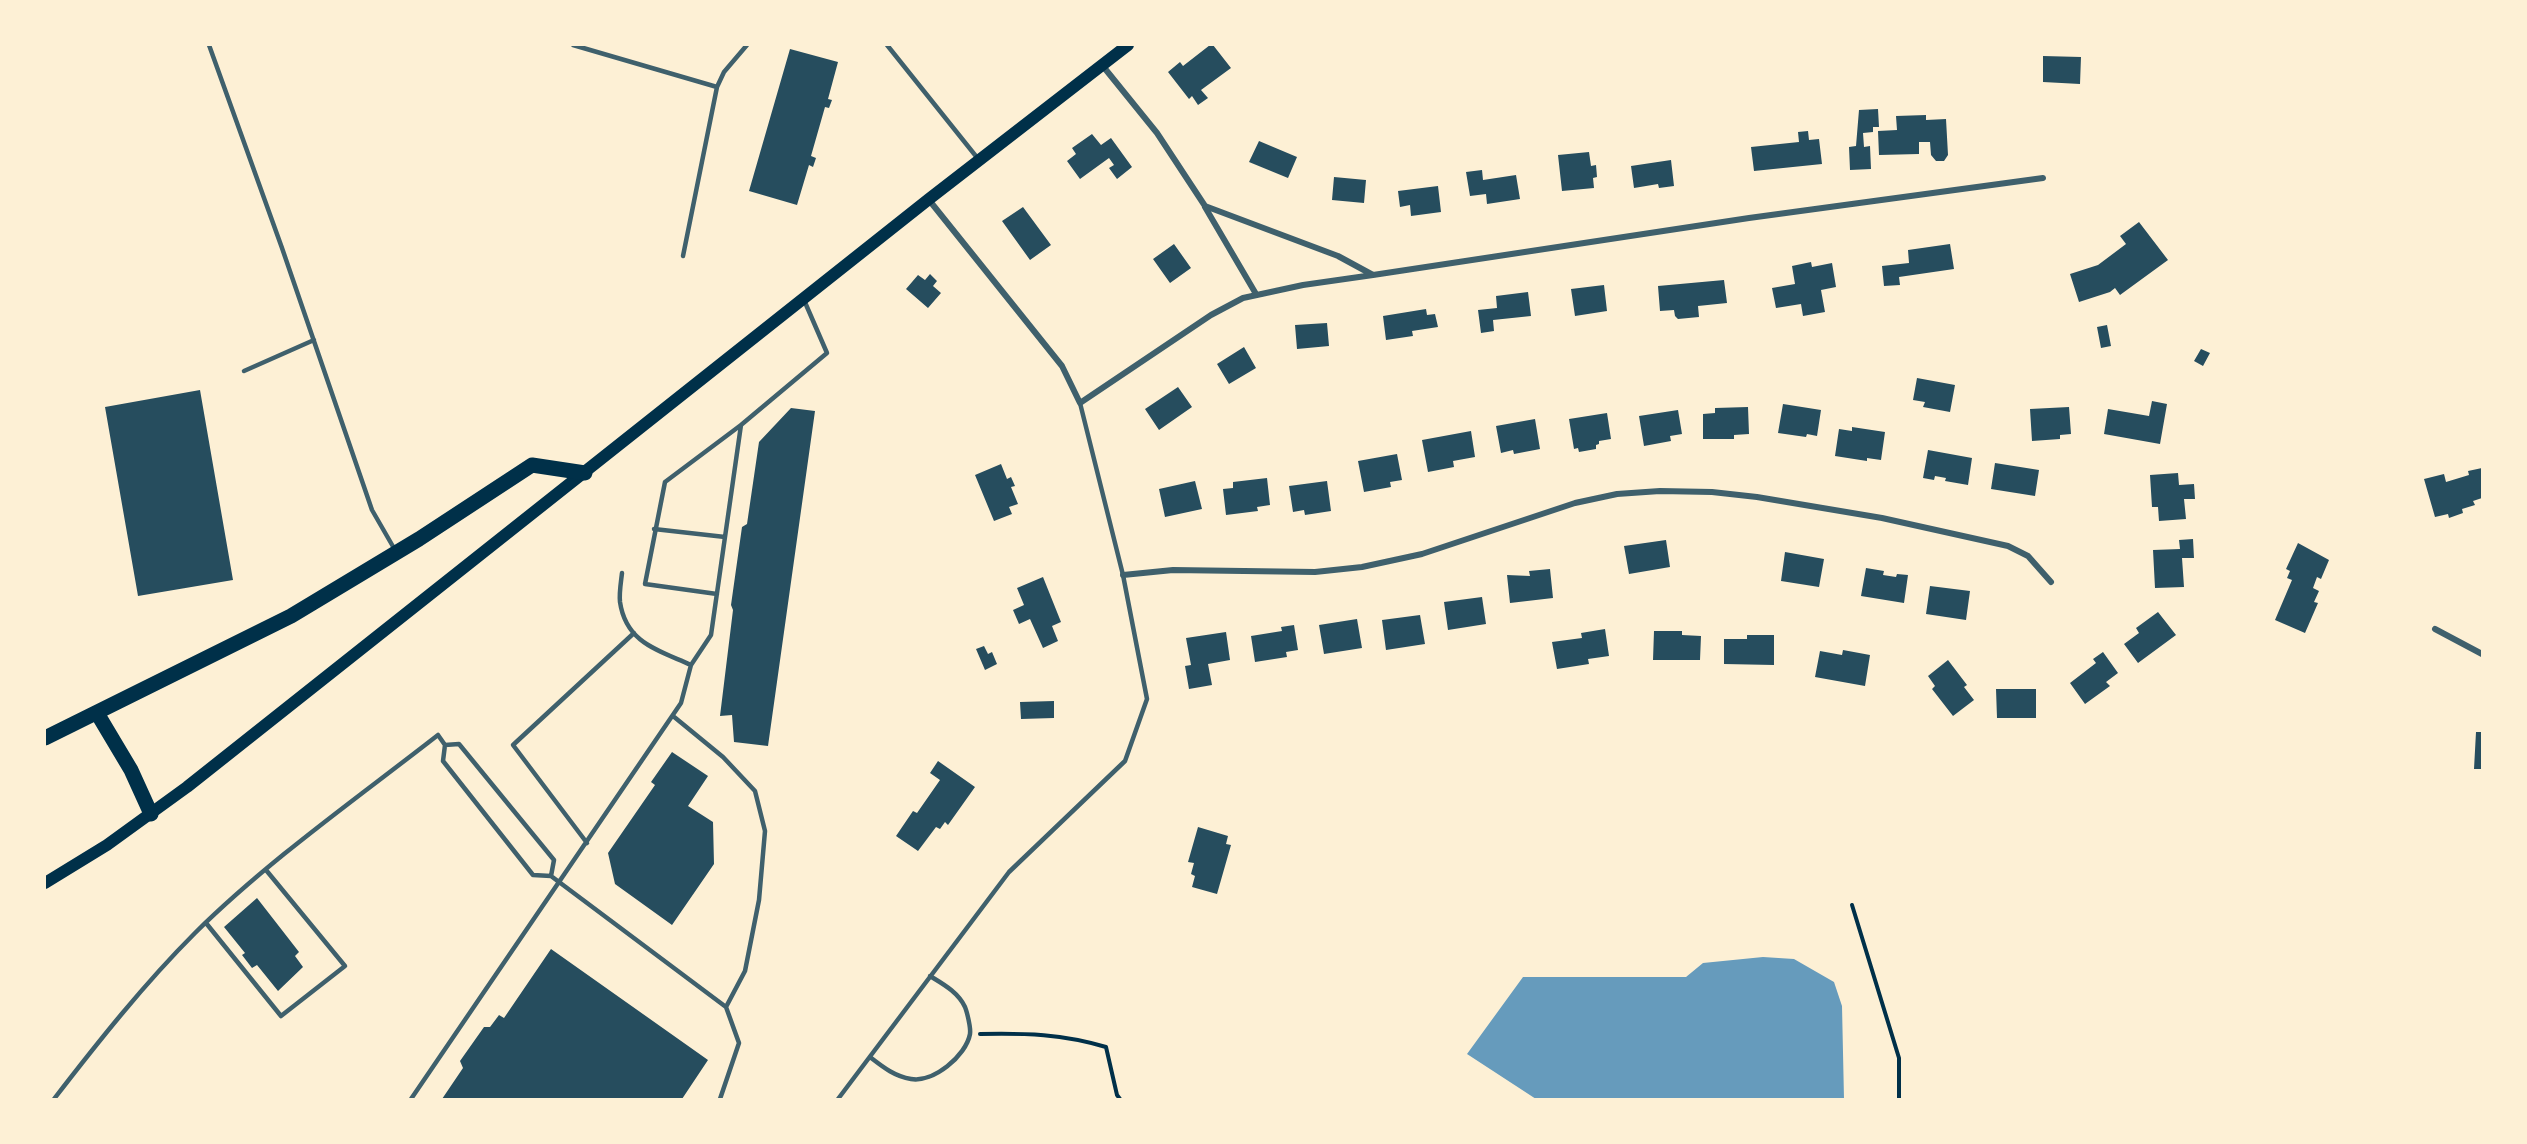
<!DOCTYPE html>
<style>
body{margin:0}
#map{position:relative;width:2527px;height:1144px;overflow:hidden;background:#fdf0d5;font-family:"Nunito Sans",sans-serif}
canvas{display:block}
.frame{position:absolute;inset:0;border:46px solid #fdf0d5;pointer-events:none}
</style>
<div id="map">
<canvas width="2527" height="1144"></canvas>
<div class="frame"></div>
</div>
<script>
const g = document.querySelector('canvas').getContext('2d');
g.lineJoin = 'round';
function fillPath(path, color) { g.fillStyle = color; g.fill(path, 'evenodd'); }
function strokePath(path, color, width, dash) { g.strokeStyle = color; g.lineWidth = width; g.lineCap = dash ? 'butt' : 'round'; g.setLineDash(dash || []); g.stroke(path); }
fillPath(new Path2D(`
 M1763 957 1794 959 1834 982 1842 1006 1844 1099H1536L1467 1054 1523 977H1686L1703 963Z`), '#669bbc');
fillPath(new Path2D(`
 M1210 45H1213L1231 68 1201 90 1208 98 1198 105 1192 96 1189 99 1168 72 1180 62 1183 66Z
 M790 49 838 62 828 99 832 100 829 108 825 107 811 156 816 158 813 167 809 165 797 205 749 191Z
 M2043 56 2081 57 2080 84 2043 82Z
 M1878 109 1879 127H1873V132L1863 133 1864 147 1870 146 1871 169 1850 170 1849 147 1856 146 1859 110Z
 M1926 115V120L1946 119 1948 155 1944 161H1936L1931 155 1930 142H1919V154L1879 155 1878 131 1897 130 1896 116Z
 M1808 131 1809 140 1819 139 1822 164 1754 171 1751 147 1799 142 1798 132Z
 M1092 134 1101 145 1111 138 1132 167 1117 179 1109 168 1114 165 1109 158 1080 179 1067 161 1076 154 1072 148Z
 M1259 141 1297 157 1288 178 1249 162Z
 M1589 152 1591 166 1596 165 1597 177 1593 178 1594 188 1562 191 1558 155Z
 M1671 160 1674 186 1659 188 1658 184 1634 188 1631 166Z
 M1482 170 1483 180 1516 175 1520 199 1487 204 1486 194 1470 196 1466 172Z
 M1334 177 1366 180 1364 203 1332 200Z
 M1438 186 1441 212 1411 216 1410 205 1400 207 1398 191Z
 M1023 207 1051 245 1030 260 1002 221Z
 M2139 222 2168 260 2120 295 2115 288 2110 292 2079 302 2070 274 2098 265 2126 244 2120 236Z
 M1174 244 1191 268 1170 283 1153 259Z
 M1950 244 1954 269 1899 277 1900 285 1884 286 1882 266 1909 263 1908 250Z
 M1811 262 1812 267 1832 263 1836 287 1821 290 1825 312 1803 316 1801 304 1776 308 1772 288 1795 284 1792 266Z
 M930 274 937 281 933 286 941 293 928 308 906 289 918 275 925 280Z
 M1724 280 1727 303 1698 306 1699 317 1678 319 1675 316 1674 310 1660 311 1658 286Z
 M1604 285 1607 311 1575 316 1571 289Z
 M1528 292 1531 316 1493 320 1494 331 1481 333 1478 310 1497 308 1496 296Z
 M1426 309 1427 315 1435 314 1438 327 1412 331 1413 336 1386 340 1383 316Z
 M1327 323 1329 346 1297 349 1295 325Z
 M2107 325 2111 346 2101 348 2097 327Z
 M1244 347 1256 368 1229 384 1217 364Z
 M2201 349 2210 353 2203 366 2194 361Z
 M1917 378 1955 385 1950 412 1923 407 1925 402 1913 400Z
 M1178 387 1192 407 1159 430 1145 409Z
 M200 390 233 580 138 596 105 407Z
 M2152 401 2167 404 2160 444 2104 434 2108 409 2149 416Z
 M1783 404 1821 410 1817 436 1807 434 1806 437 1778 433Z
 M1748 407 1749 434 1734 435V439H1703V414L1715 413V408Z
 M2069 407 2071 434 2060 435V439L2032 441 2030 409Z
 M791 408 815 411 768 746 734 742 732 715 720 716 733 610 731 605 742 527 747 524 759 442Z
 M1678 410 1682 434 1670 436 1671 441 1644 446 1639 416Z
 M1607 413 1611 439 1599 441V444L1596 445V449L1579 452 1578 448 1574 449 1569 419Z
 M1535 419 1540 449 1514 454 1513 450 1501 453 1496 426Z
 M1852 427 1885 432 1881 460 1867 458V461L1835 456 1839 429 1852 431Z
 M1471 431 1475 457 1453 461 1454 467 1428 472 1422 440Z
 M1928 450 1972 458 1968 485 1945 481 1946 478 1935 476 1934 480 1923 478Z
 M1397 454 1402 480 1390 482 1391 487 1364 492 1358 461Z
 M1995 463 2039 470 2035 496 1991 489Z
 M1001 464 1007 479 1011 477 1015 486 1011 487 1018 504 1009 507 1012 514 994 521 975 475Z
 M2482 468V498L2473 501 2475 505 2462 509 2463 513 2449 518 2448 514 2435 517 2424 479 2444 474 2446 482 2469 475 2468 471Z
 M2178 473 2179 485 2194 484 2195 499H2184L2186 519 2159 521 2158 507H2152L2150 475Z
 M1267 478 1270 505 1257 507 1258 511 1226 515 1223 489 1233 488V482Z
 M1195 481 1202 509 1165 517 1159 489Z
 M1327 481 1331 511 1305 515 1304 510 1293 512 1289 486Z
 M2193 539 2194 558H2182L2184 587 2155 588 2153 550 2180 549 2179 540Z
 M1666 540 1670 567 1629 574 1624 546Z
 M2298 543 2329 560 2321 579 2317 577 2313 588 2319 591 2314 602 2318 603 2305 633 2275 620 2292 580 2287 578 2290 571 2286 569Z
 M1785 552 1824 559 1819 587 1781 581Z
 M1866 568 1884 571 1883 575 1896 577 1897 574 1908 575 1904 603 1861 596Z
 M1550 569 1553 598 1510 603 1507 575 1530 576 1529 571Z
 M1043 577 1061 622 1052 626 1058 641 1043 648 1030 619 1019 624 1013 610 1024 605 1017 588Z
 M1930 586 1970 591 1966 620 1926 614Z
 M1482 597 1486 624 1448 630 1444 602Z
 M2158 612 2176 635 2138 663 2124 644 2139 633 2136 628Z
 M1420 615 1425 644 1386 650 1382 620Z
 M1357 619 1362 648 1324 654 1319 625Z
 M1294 625 1298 650 1286 652 1287 657 1255 662 1251 636 1282 631 1281 627Z
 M1605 629 1609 656 1588 659 1589 664 1557 669 1552 642 1582 638 1581 633Z
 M1654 631H1682V635L1701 636 1700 660H1653Z
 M1226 632 1230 660 1208 664 1212 685 1189 689 1185 666 1191 665 1186 638Z
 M1747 635H1774V665L1724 664V639H1747Z
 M984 646 988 654 992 652 997 664 985 670 976 649Z
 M1843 650 1870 655 1865 686 1815 677 1820 651 1842 655Z
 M2103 652 2118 673 2106 682 2110 686 2085 704 2070 683 2096 663 2093 659Z
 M1948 660 1967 685 1964 687 1974 700 1953 716 1932 689 1935 686 1928 676Z
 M1996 689H2036V718H1997Z
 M1054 701V718L1021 719 1020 702Z
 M2476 732H2482V769H2474Z
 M672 752 708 776 688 806 713 822 714 864 672 925 615 884 608 853 655 785 651 782Z
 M938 761 975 787 948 825 945 822 940 829 936 827 918 851 896 836 913 811 917 813 940 780 930 773Z
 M1198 827 1228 836 1226 844 1231 845 1217 894 1192 887 1195 876 1191 874 1194 863 1188 862Z
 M257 898 299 952 295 956 303 967 278 991 257 965 252 968 242 955 245 953 224 927Z
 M551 949 708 1060 682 1099H442L463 1068 460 1061 484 1027H490L499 1015 504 1018Z`), '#264d5e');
strokePath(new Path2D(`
 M1852 905 1899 1058V1099
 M980 1034C1026 1033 1062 1034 1106 1047L1117 1095 1120 1099`), '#003049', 4);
strokePath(new Path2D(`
 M209 45 282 248 372 510 395 550
 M573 45 717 87
 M887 45 979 160
 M683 256 717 87 724 72 747 45
 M244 371 314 340
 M654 529 725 537
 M622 573C621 582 619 593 620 602 626 643 658 650 691 665
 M717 594 645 584 665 482 741 425
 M673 716 723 757 755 791 765 831 759 900 745 971 726 1007
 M445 745 459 744 554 860 551 876
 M587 843 513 745 634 633
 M206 923 281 1016 345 966 266 870
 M870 1057C883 1067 894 1076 911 1079 933 1083 966 1056 970 1034 971 1028 967 1012 965 1007 958 992 943 984 930 976
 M54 1099C98 1042 144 984 195 933 269 860 356 799 438 735L445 745 443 761 533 875 551 876 726 1007 739 1043 720 1099
 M411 1099 681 703 691 665 711 635 741 425 827 353 804 300
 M838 1099 1009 872 1125 761 1147 699 1123 575 1080 403`), '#3f606c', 4.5);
strokePath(new Path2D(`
 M1102 65 1157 133 1205 206 1338 256 1373 275 1749 218 2043 178
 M929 200 1062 366 1080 403 1211 315 1243 298 1303 285 1373 275
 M1205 207 1256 294
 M1123 575 1173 570 1315 572 1362 567 1422 554 1575 503 1617 494 1660 491 1712 492 1757 497 1882 518 2008 546 2028 556 2051 582
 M2435 629 2482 654`), '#3f606c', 6);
strokePath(new Path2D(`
 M45 883 107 845 187 787 929 199 1128 45`), '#003049', 12);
strokePath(new Path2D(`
 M97 713 131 770 151 814
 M45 738 291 616 419 539 532 465 585 473`), '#003049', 15);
</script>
